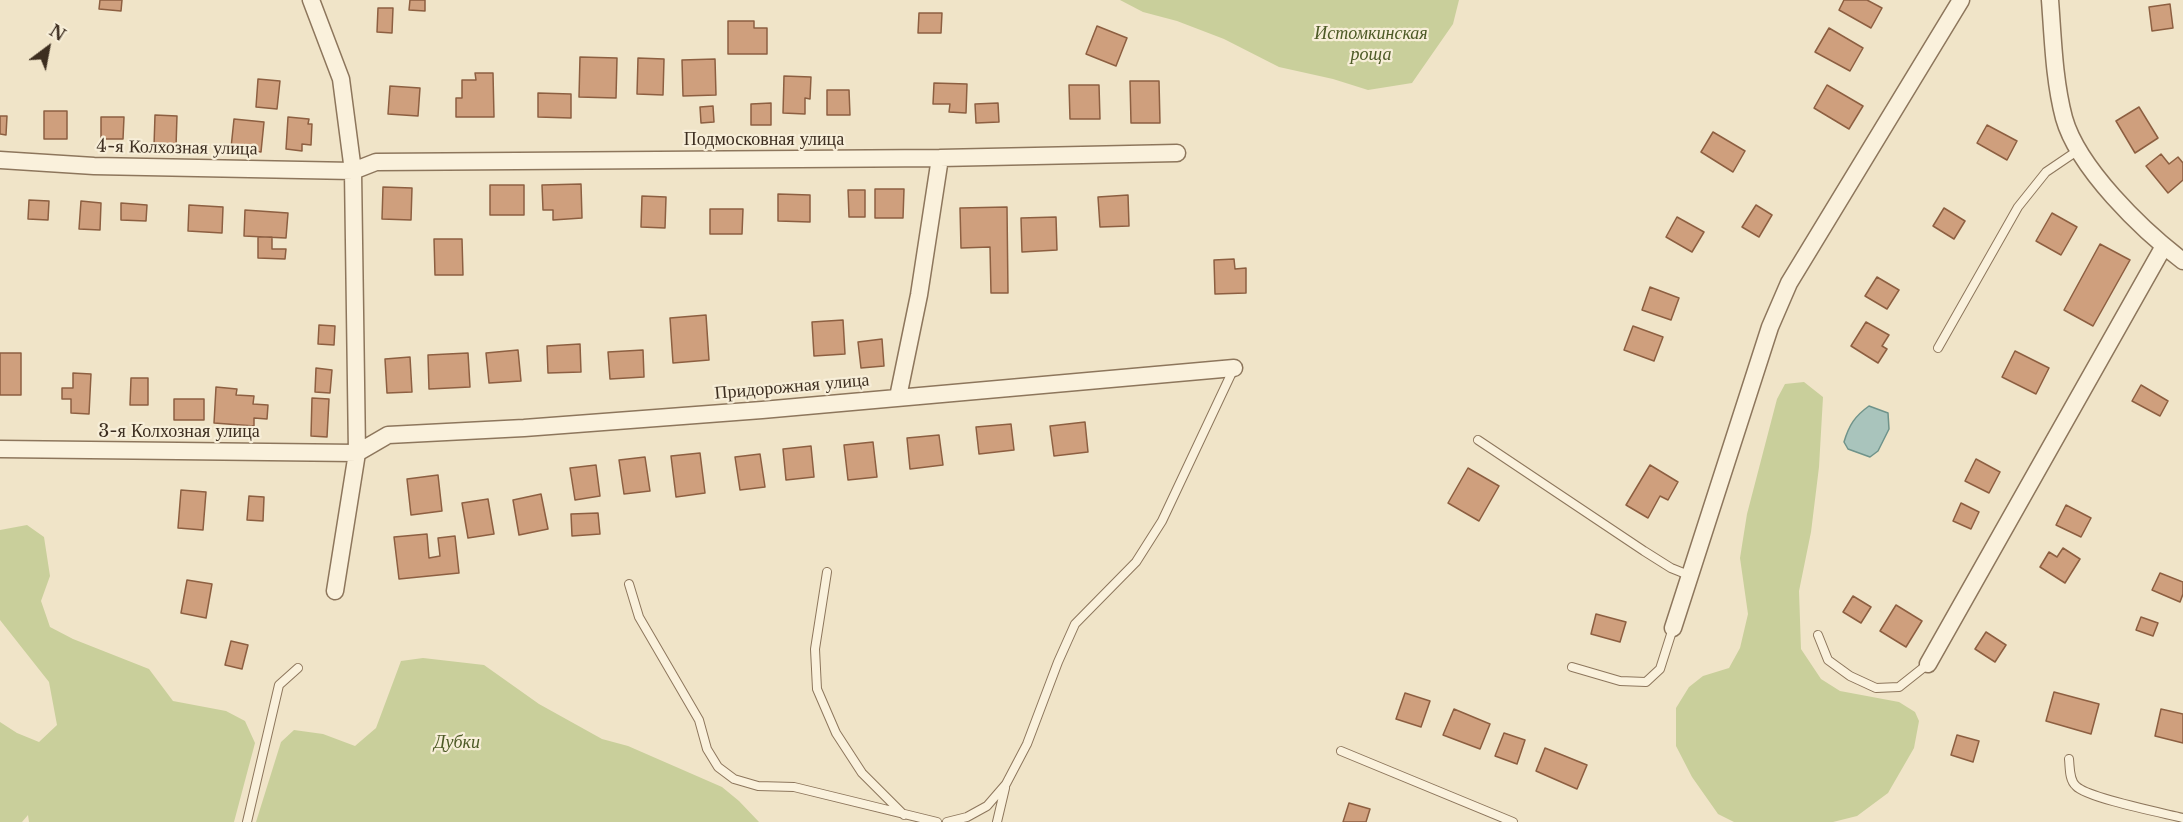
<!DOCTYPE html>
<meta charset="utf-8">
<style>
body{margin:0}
#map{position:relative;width:2183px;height:822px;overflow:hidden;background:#f0e4c8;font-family:"Libre Baskerville",serif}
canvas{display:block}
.north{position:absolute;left:18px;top:18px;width:60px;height:60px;-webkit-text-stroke:4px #f7eed8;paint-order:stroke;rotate:32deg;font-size:16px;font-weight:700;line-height:24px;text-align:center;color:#3d2e20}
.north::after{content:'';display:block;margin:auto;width:21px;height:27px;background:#3d2e20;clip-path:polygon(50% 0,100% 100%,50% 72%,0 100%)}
</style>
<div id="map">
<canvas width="2183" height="822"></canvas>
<div class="north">N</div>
</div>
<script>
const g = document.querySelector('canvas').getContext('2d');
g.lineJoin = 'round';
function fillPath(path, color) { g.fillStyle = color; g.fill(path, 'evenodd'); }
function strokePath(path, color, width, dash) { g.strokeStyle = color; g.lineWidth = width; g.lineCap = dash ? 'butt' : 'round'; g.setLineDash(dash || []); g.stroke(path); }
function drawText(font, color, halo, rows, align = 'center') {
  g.font = font + ' "Libre Baskerville",serif'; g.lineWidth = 4.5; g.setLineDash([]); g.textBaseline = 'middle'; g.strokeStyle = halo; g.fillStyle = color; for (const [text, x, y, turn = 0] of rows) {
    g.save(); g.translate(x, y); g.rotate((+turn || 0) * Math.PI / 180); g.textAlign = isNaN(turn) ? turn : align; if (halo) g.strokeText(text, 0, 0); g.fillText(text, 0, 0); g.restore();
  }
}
fillPath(new Path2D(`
 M1120 0H1459L1453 24 1412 83 1368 90 1333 79 1279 67 1224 39 1177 21 1143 12Z
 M1804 382 1823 397 1819 467 1811 532 1799 591 1801 649 1821 679 1840 691 1899 702 1915 712 1919 721 1914 748 1888 793 1857 816 1833 822H1734L1718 814 1692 777 1676 746V708L1689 687 1703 676 1729 668 1740 648 1748 614 1740 558 1747 514 1777 399 1785 384Z
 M27 525 44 537 50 576 41 601 50 627 73 639 149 669 173 701 226 711 245 721 255 743 234 822H29L28 815 22 822H0V722L17 733 39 742 57 725 49 682 0 620V530Z
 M423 658 484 665 539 704 602 739 628 746 722 787 739 801 759 822H256L281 742 294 730 323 734 355 746 376 728 401 661Z`), '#c9cf9b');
const water = new Path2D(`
 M1869 406 1888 413 1889 429 1878 451 1870 457 1848 449 1844 442C1849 425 1855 416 1869 406Z`);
fillPath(water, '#a9c4bc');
strokePath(water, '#6f938a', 1.5);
const building = new Path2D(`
 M100 0H122L121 11 99 9Z
 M410 0H425V11L409 10Z
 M1844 0H1867L1882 8 1871 28 1839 10Z
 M2170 4 2173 28 2152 31 2149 7Z
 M378 8H393L392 33 377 32Z
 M919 13H942L941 33H918Z
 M728 21H754V28H767V54H728Z
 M1097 26 1127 38 1116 66 1086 54Z
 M1829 28 1863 48 1850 71 1815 52Z
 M580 57 617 58 616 98 579 97Z
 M638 58 664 59 663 95 637 94Z
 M715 59 716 95 683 96 682 60Z
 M475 73H493L494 117H456V98H462V80H476Z
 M784 76 811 77 810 99 805 98V114L783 113Z
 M258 79 280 81 277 109 256 107Z
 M1130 81H1159L1160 123H1131Z
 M934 83 967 84 966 113 949 112 950 104H933Z
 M1069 85H1099L1100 119H1070Z
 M1827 85 1863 106 1849 129 1814 108Z
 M390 86 420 88 418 116 388 114Z
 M827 90H849L850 115H827Z
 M538 93 571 94V118L538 117Z
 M771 103V125H751V104Z
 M998 103 999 122 976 123 975 104Z
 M713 106 714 122 701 123 700 107Z
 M2139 107 2158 138 2135 153 2116 121Z
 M44 111H67V139H44Z
 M155 115 177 116 176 147 154 146Z
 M0 116H7L6 135 0 134Z
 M101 117H124L123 139H101Z
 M288 117 309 119 308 124H312L311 145 302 144V151L286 149Z
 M234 119 264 122 261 152 231 148Z
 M1987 125 2017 141 2007 160 1977 143Z
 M1713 132 1745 151 1733 172 1701 152Z
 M2161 154 2169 164 2178 157 2183 163V180L2168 193 2146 166Z
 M581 184 582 218 553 220V210H543L542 185Z
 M490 185H524V215H490Z
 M383 187 412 188 411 220 382 219Z
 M875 189H904L903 218H875Z
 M848 190H865V217H849Z
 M778 194 810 195V222L778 221Z
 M1128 195 1129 226 1100 227 1098 197Z
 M642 196 666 197 665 228 641 227Z
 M29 200 49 201 48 220 28 219Z
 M81 201 101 203 100 230 79 229Z
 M121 203 147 205 146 221 121 220Z
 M189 205 223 207 222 233 188 231Z
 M1756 205 1772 215 1759 237 1742 227Z
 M1007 207 1008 293H991L990 247 961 248 960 208Z
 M1944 208 1965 221 1954 239 1933 226Z
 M710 209H743L742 234H710Z
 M245 210 288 213 286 238 244 236Z
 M2052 213 2077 227 2061 255 2036 241Z
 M1056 217 1057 250 1022 252 1021 218Z
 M1677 217 1704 232 1692 252 1666 237Z
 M258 237H272V249H286L285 259 258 258Z
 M434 239H462L463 275H435Z
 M2100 244 2130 260 2093 326 2064 310Z
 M1234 259 1235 269 1246 268V293L1215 294 1214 260Z
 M1877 277 1899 290 1887 309 1865 296Z
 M1650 287 1679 298 1671 320 1642 310Z
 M706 315 709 360 673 363 670 318Z
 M843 320 845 354 814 356 812 322Z
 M1866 322 1889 335 1882 346 1887 349 1878 363 1851 346Z
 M319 325 335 326 334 345 318 344Z
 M1633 326 1663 337 1654 361 1624 350Z
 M882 339 884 366 861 368 858 342Z
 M580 344 581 372 548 373 547 346Z
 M518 350 521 381 489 383 486 353Z
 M643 350 644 377 610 379 608 352Z
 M2015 351 2049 368 2036 394 2002 377Z
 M0 353H21V395H0Z
 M468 353 470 387 429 389 428 355Z
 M410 357 412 392 387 393 385 359Z
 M316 368 332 370 330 393 315 392Z
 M73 373 91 374 89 414 71 413V399H62V388H73Z
 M131 378H148V405H130Z
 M2141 385 2168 401 2160 416 2132 401Z
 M216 387 237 389 236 395 254 396 253 404 268 405 267 419 254 418V426L214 423Z
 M312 398 329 399 327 437 311 436Z
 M174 399H204V420H174Z
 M1085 422 1088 452 1054 456 1050 426Z
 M1011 424 1014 450 979 454 976 427Z
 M939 435 943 465 910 469 907 438Z
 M873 442 877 477 848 480 844 445Z
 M811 446 814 477 786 480 783 449Z
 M700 453 705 493 676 497 671 456Z
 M760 454 765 487 740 490 735 457Z
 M645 457 650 491 624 494 619 460Z
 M1976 459 2000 472 1989 493 1965 481Z
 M596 465 600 496 575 500 570 468Z
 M1650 465 1678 482 1668 500 1660 496 1648 518 1626 505Z
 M1468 468 1499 486 1479 521 1448 503Z
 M438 475 442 511 411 515 407 479Z
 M181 490 206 492 203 530 178 528Z
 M541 494 548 529 519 535 513 500Z
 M249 496 264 497 263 521 247 520Z
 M488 499 494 534 468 538 462 503Z
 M1961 503 1979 512 1971 529 1953 521Z
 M2066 505 2091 518 2081 537 2056 525Z
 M598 513 600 534 572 536 571 514Z
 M427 534 429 558 440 556 438 538 455 536 459 573 399 579 394 537Z
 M2063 548 2080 559 2065 583 2040 567 2049 552 2057 557Z
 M2160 573 2183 582V594L2180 602 2152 590Z
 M187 580 212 584 206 618 181 613Z
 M1853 596 1871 607 1861 623 1843 612Z
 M1896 605 1922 621 1906 647 1880 631Z
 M1596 614 1626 622 1620 642 1591 634Z
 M2141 617 2158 623 2153 636 2136 630Z
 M1986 632 2006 645 1995 662 1975 649Z
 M231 641 248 645 242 669 225 665Z
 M2054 692 2099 704 2091 734 2046 721Z
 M1405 693 1430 701 1421 727 1396 719Z
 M1454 709 1490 724 1480 749 1443 735Z
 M2161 709 2183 714V743L2155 736Z
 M1504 733 1525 740 1517 764 1495 756Z
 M1957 735 1979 741 1973 762 1951 755Z
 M1545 748 1587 765 1577 789 1536 771Z
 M1349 803 1370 809 1366 822H1343Z`);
fillPath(building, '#cf9f7d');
strokePath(building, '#8d5f41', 1.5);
const lane = new Path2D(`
 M1938 348 2018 207 2046 172 2077 151
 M1478 440 1644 551 1671 568 1691 576
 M827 572 815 649 817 689 836 733 862 773 904 815
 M629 584 639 617 699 720 707 749 718 767 734 779 758 786 794 787 937 822
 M1818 635 1828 660 1850 676 1876 688 1899 687 1928 664
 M1572 667 1620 681 1646 682 1660 669 1673 628
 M1341 751 1513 822
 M2069 759C2070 768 2069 780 2076 786 2087 798 2163 813 2183 818
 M247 822 279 685 298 668
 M947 822 967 817 987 806 1006 784 1027 744 1058 662 1075 624 1136 562 1162 521 1234 368
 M997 822 1005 788`);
const street = new Path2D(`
 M311 0 341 79 353 171 357 453 335 591
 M2050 0C2053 39 2054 80 2064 118 2078 168 2142 230 2183 261
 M0 160 94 166 353 171 376 162 940 158 1177 153
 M898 397 919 295 940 158
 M0 449 357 453 388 435 524 428 762 410 1234 368
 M1673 628 1770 327 1789 283 1961 0
 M1928 664 2164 246`);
strokePath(lane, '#8d765c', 10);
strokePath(street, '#8d765c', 19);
strokePath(lane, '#faf1dc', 8);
strokePath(street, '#faf1dc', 16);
drawText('italic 18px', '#4d5a26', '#f7eed8', [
 ["Истомкинская",1371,34],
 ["роща",1371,55],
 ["Дубки",457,743]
]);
drawText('18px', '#3d2e20', '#f7eed8', [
 ["Подмосковная улица",764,140],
 ["4-я Колхозная улица",177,148,1],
 ["Придорожная улица",792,387,-5],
 ["3-я Колхозная улица",179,432]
]);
</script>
